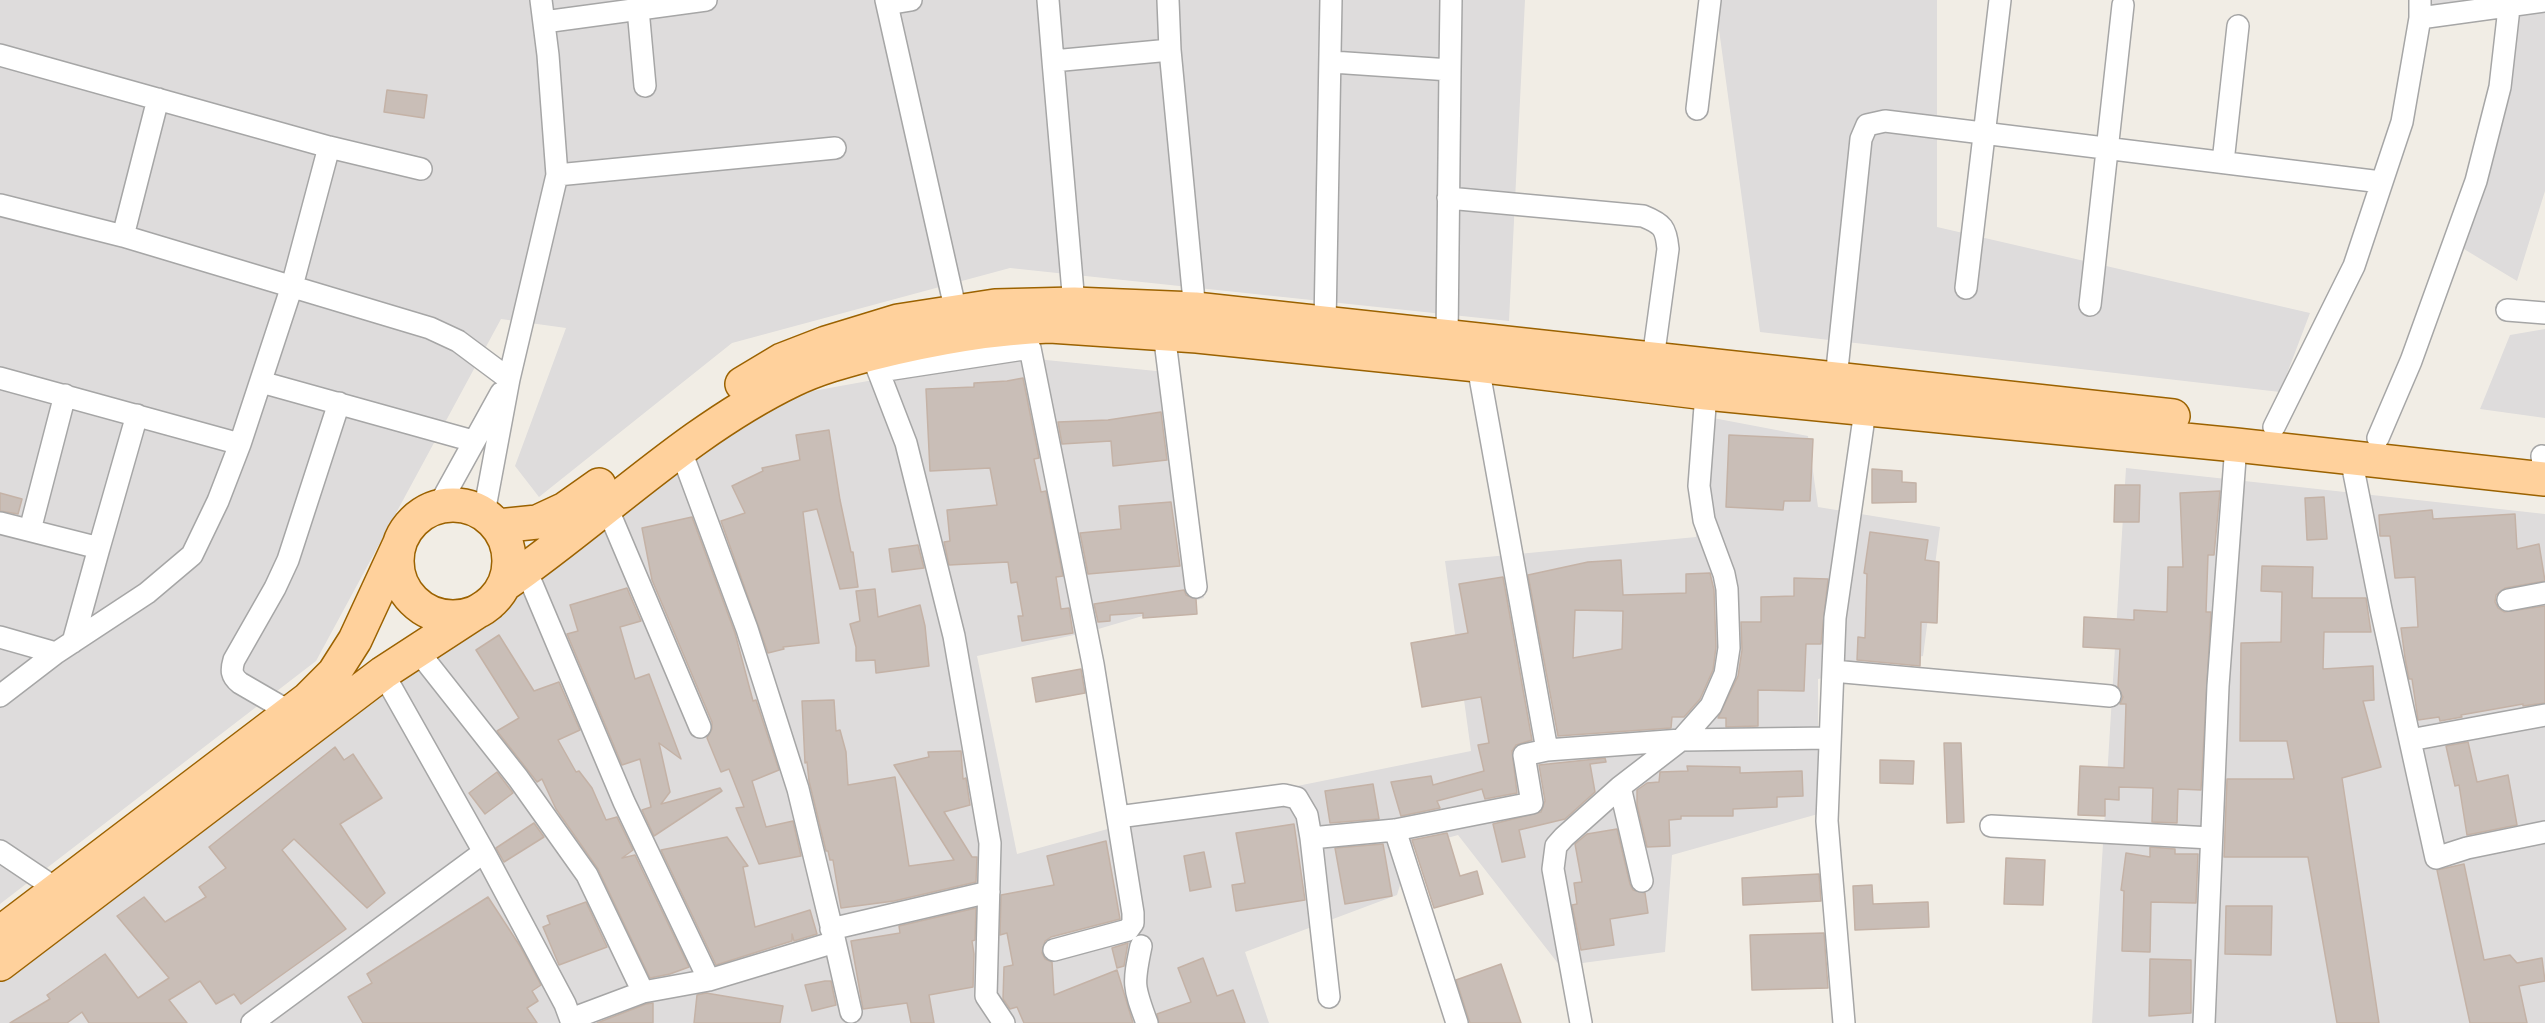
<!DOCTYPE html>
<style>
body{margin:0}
canvas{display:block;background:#f1ede5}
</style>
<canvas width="2545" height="1023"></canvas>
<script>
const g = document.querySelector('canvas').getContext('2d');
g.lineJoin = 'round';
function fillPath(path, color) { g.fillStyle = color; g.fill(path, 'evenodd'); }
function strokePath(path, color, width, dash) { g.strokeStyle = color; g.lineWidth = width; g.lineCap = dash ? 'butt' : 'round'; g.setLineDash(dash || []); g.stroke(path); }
fillPath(new Path2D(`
 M0 0H1525L1509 321 1010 268 732 343 539 497 515 466 566 328 501 319 316 661 0 904Z
 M1715 0H1937V227L2310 313 2280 392 1760 332Z
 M2424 0H2545V191L2517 281 2449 240 2509 19 2422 24Z
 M2545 329V418L2480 409 2510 335Z
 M1006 356 1166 372 1204 598 1088 632 977 656 1017 854 1173 811 1471 751 1445 561 1696 537 1692 414 1808 436 1818 507 1940 527 1923 656 1818 679V814L1672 855 1665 952 1560 966 1458 835 1411 848 1397 895 1245 952 1269 1023H0V981L521 593 752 402Z
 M2126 468 2545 514V1023H2092Z`), '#dedcdc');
const building = new Path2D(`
 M387 90 427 95 424 118 384 112Z
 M1023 378 1039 458 1034 459 1041 492 1046 491 1063 576 1056 577 1061 609 1069 608 1073 633 1022 641 1018 616H1023L1017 582 1011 583 1008 562 949 565 944 542 950 541 947 510 997 505 990 468 930 471 926 389 974 387V383L1007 381Z
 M1161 412 1167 460 1113 466 1111 441 1062 444 1058 422 1108 420Z
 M829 430 840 500 851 552H853L858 587 840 589 817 509 803 512 819 643 783 647 784 649 768 653 721 521 745 513 732 486 763 471 762 468 800 460 796 435Z
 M1729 435 1813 439 1810 501H1784L1783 510 1726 507Z
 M1872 469 1902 471V482L1916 483V502L1872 503Z
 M2115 485H2140L2139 522H2114Z
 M2220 491 2214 555H2208L2206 612H2211L2201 790 2178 789 2177 823 2152 822 2153 788 2119 787V800L2105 799V816L2078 815 2080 766 2124 768 2126 704H2120L2123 697 2118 687 2120 649 2083 647 2084 617 2134 620V610L2167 612 2168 567H2183L2180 493Z
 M0 493 22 499 18 514 0 511Z
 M2324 497 2327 539 2307 540 2305 498Z
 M1171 502 1180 566 1088 574 1080 533 1121 529 1119 506Z
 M2432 510 2433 519 2515 514 2517 549 2539 544 2545 581 2505 588 2496 595 2495 602 2498 608 2504 612 2545 606V703L2523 706V704L2461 715 2462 717 2440 721 2439 717 2418 720 2412 679H2409L2405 658 2401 628 2418 627 2415 577 2395 578 2390 536H2380L2379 515Z
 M692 517 735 633 753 701 756 700 779 770 752 781 766 827 793 821 801 856 759 864 736 808 744 807 729 769 721 772 707 738 712 729V722L652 580 642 528Z
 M1870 532 1928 540 1925 560 1939 562 1937 623 1921 622 1920 666 1857 660 1858 637 1865 638 1867 574 1864 573Z
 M918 545 924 568 892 572 889 549Z
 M1621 560 1623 595 1686 593V574L1710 573 1714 590 1716 647 1713 670 1700 699 1684 717H1672L1671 728 1558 736 1528 575 1588 562ZM1575 610 1623 611 1622 649 1573 658Z
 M2262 566 2313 567 2312 598H2366L2371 632H2324L2323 669 2373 666 2374 700 2363 701 2381 767 2342 778 2379 1023H2337L2308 857H2224L2227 779H2294L2287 741H2240L2241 643 2281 642 2282 592 2261 591Z
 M1503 577 1532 740 1516 745 1512 751 1517 793 1485 799 1482 789 1437 801 1440 808 1401 816 1391 782 1431 776 1433 785 1484 771 1478 745 1489 743 1481 697 1422 707 1411 643 1468 633 1459 584Z
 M1794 578 1828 579 1821 644H1806L1804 691 1758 690V726L1726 727V718H1718L1738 676 1742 650 1741 622H1761V597L1794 596Z
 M627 588 641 621 620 627 635 679 649 674 681 759 659 743 670 792 661 804 720 788 722 791 654 836 642 810 651 807 640 759 622 765 567 634 578 631 570 605Z
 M875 589 878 617 920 605 925 626 929 666 876 673 875 660 856 661V647L850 624 860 621 856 591Z
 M1184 590 1186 595 1196 599 1197 614 1143 618V613L1110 615V621L1098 622 1094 604Z
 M499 635 534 691 559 682 580 730 558 740 576 772 579 771 592 788 606 820 617 817 633 850 622 858 635 855 689 967 670 974 650 978 598 869 556 809 542 779 537 782 497 731 519 718 476 650Z
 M1081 669 1085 693 1036 702 1032 678Z
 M834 700 836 731 840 730 846 752 848 785 895 777 909 866 954 860 894 765 929 757 928 752 961 751 963 779 966 778 970 805 944 812 972 857H977L976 882 894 901 841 908 833 860H830L828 851H826L809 781 807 762 805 763 802 701Z
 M2468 742 2477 782 2508 775 2517 825 2467 835 2459 785 2455 786 2446 746Z
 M1944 743H1961L1964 822 1947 823Z
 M335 747 344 760 353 754 382 798 340 824 385 893 367 908 294 839 282 850 346 929 241 1004 234 994 216 1004 200 981 169 1000 187 1023H89L82 1012 67 1023H10L50 999 47 995 105 954 138 998 169 978 117 916 144 897 165 922 206 897 199 887 226 868 209 847Z
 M1605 758 1606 762 1590 764 1595 792 1565 819 1519 830 1525 857 1502 862 1493 824 1541 812 1545 801 1539 765Z
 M1880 760 1914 761 1913 784 1880 783Z
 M1687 766 1740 767V773L1802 771 1803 796 1777 797V807L1733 809V816H1681V819L1669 820 1670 846 1647 847 1637 805V790L1647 783 1659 782 1660 772 1688 771Z
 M497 772 513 793 485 814 469 793Z
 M1373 784 1379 819 1330 823 1325 791Z
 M534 823 544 837 504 862 496 848Z
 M1294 824 1305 900 1236 911 1232 885 1245 883 1236 833Z
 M1617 829 1630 884 1633 890 1645 893 1648 913 1610 919 1614 945 1581 950 1572 905 1577 904 1574 883 1582 882 1575 844 1587 834Z
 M1447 833 1460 876 1477 871 1483 894 1434 908 1412 840Z
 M727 837 748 866 743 867 755 927 810 910 817 934 794 941 792 934V941L716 965 661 850Z
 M1106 841 1120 919 1051 937 1045 941 1042 953 1045 959 1052 962 1054 995 1117 970 1133 1023H1024L1017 1007 1010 1009 1003 999 1004 967 1013 965 1007 933 1000 935 1001 895 1054 885 1047 856Z
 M1383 844 1392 896 1345 904 1335 848Z
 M2150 847 2175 849V854H2198L2196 903 2151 902 2150 952 2122 951 2124 891 2121 890 2126 853 2150 857Z
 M1204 852 1211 887 1190 891 1184 856Z
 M2006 858 2045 860 2043 905 2004 904Z
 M2464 864 2484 960 2510 955 2517 963 2542 958 2545 981 2519 986 2527 1023H2470L2437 870Z
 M1819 874 1821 901 1743 905 1742 878Z
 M1872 885 1873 904 1928 902 1929 927 1855 930 1853 886Z
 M488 897 520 946 541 985 532 991 538 1001 527 1008 537 1023H363L348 997 372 983 367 974Z
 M586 902 607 947 559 965 543 927 550 924 547 916Z
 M2226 906H2272L2271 955 2225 954Z
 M976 908 975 940 972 941 974 954 973 987 929 995 934 1023H911L907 1003 863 1009 851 941 900 933 899 926Z
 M1824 933 1828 988 1752 990 1750 935Z
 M1128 943 1124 966 1117 968 1112 948Z
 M1203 958 1217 996 1233 990 1245 1023H1159L1157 1014 1191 1002 1178 968Z
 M2150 959 2191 960V1013L2149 1016Z
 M1501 964 1521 1023H1470L1456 980Z
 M825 981H831L836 1005 812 1011 805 985Z
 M706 993 783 1006 780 1023H694L697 995Z
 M653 1003V1023H597L646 1004Z`);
fillPath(building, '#c9beb7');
strokePath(building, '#c4b2a6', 1.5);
const minor = new Path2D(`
 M886 0 956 312
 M1048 0 1053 61 1170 50 1168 0
 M887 4 911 0
 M638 9 645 86
 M2420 18 2545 1
 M544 22 706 0
 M1170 50 1196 322
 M0 55 329 147 421 169
 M1053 61 1074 304
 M1332 62 1450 70 1451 0
 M1697 109 1710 0
 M2223 162 2238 26
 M557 175 835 148
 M1448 198 1643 216C1663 224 1666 228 1668 249L1653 359
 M0 205 123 236 430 328 458 341 509 379
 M123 236 158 99
 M1966 288 2000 0
 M2090 305 2123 5
 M2507 310 2545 313
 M1325 324 1331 0
 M1164 333 1196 587
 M1447 337 1450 70
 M874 360 906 443 954 636 990 843 986 996 1004 1023
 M880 371 1030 348 1093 664 1133 913V923L1128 930 1054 950
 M0 378 240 444 292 286 329 147
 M1836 379 1861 139 1867 125 1885 121 2381 182
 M261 382 473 441
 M2274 427 2354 266 2402 122 2420 18V0
 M2378 438 2411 361 2476 181 2500 87 2509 8
 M2542 456 2545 481
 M2351 458 2381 609 2436 858 2467 848 2545 832
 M606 505 700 727
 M438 507 501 393
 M484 513 509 379 557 175 548 55 541 0
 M0 523 99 548 73 642
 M30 530 65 395
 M99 548 137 415
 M526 570 624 802 709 980
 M2508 600 2545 593
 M0 637 56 653 0 696
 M417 650 518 778 587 875 643 992 571 1019
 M56 653 147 593 192 555 218 501 240 444
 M1833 671 2110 696
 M383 673 484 852 565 1004 572 1023
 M290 712 240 683C231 676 231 670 234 660L275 588 288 560 339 403
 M2410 740 2545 715
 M1547 750 1681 740 1830 738
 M1620 787 1642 881
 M1118 817 1284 795 1297 798 1307 815 1311 838 1395 830 1532 803 1524 755 1547 750 1476 355
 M1991 826 2211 838
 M1395 830 1457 1023
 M1311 838 1329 997
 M0 851 67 896
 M831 929 989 892
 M835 942 851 1012
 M1141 946C1133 984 1133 986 1147 1023
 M643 992 709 980 835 942 798 789 747 629 681 451
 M252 1023 484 852
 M1581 1023 1553 869 1556 846 1564 837 1620 787 1681 740 1711 706 1725 674 1729 648 1727 589 1724 574 1704 520 1699 486 1706 393
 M1844 1023 1827 821 1835 618 1867 397
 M2204 1023 2218 686 2236 445`);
const primary = new Path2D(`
 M742 384 782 360 826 343 898 321 995 306 1074 304 1195 309 2173 416
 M397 561a56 56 0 1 1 112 0a56 56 0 1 1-112 0Z
 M498 526 537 522 565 509 599 485
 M504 585C600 519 687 431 793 380 818 368 844 361 870 354 930 339 988 328 1050 326L1197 336 1477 365 1706 393 2236 445 2545 479
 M0 933 308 699 334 673 355 640 399 545
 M0 964 383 673 489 604`);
strokePath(minor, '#a6a6a6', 24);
strokePath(primary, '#9b6200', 36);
strokePath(minor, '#fff', 21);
strokePath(primary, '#ffd19c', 33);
</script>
